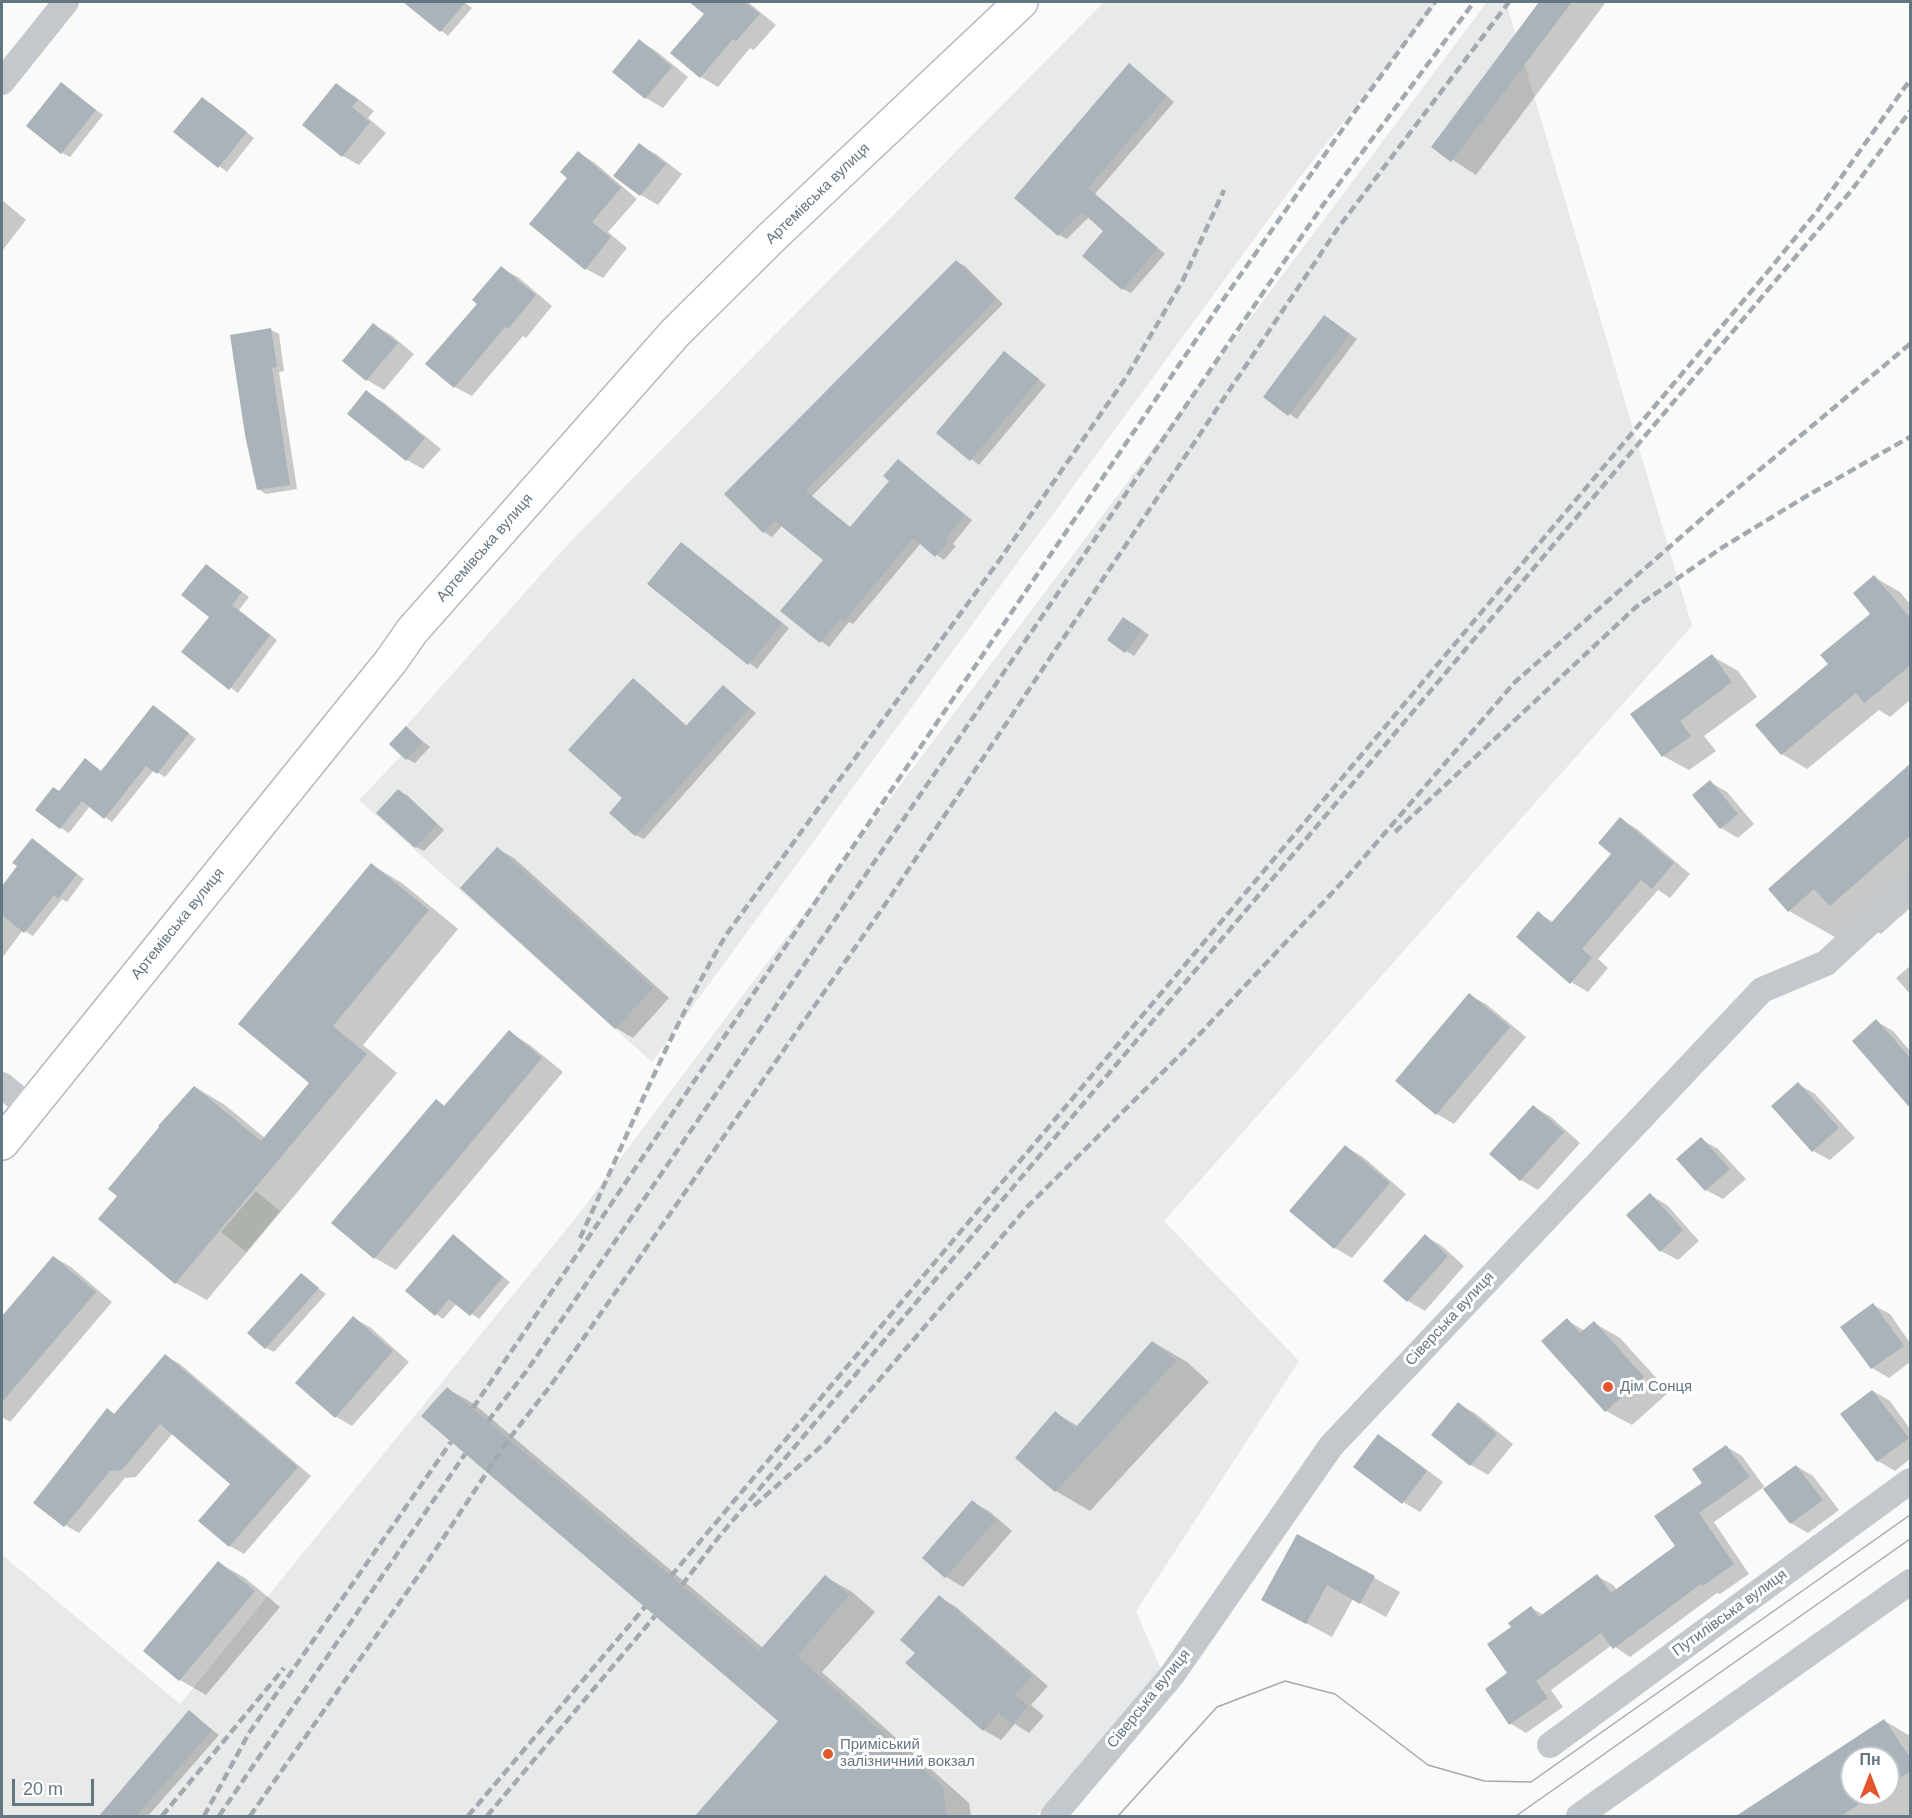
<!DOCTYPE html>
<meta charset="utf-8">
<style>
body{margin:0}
#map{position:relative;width:1912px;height:1818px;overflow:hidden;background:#fafaf8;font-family:Arial,sans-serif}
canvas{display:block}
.frame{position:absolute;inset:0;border:3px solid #657683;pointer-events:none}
.north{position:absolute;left:1840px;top:1746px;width:60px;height:60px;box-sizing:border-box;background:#fff;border:2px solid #c1c8cd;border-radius:50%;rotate:0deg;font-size:16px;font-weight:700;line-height:24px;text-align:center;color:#657683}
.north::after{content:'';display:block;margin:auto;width:21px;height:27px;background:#e4572e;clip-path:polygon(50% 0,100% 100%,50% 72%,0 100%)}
.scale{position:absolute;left:12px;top:1779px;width:82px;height:27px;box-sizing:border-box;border:3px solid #657683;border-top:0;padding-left:8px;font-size:18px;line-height:21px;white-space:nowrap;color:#657683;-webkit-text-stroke:4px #fff;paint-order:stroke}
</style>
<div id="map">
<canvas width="1912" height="1818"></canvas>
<div class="frame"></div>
<div class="north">Пн</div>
<div class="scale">20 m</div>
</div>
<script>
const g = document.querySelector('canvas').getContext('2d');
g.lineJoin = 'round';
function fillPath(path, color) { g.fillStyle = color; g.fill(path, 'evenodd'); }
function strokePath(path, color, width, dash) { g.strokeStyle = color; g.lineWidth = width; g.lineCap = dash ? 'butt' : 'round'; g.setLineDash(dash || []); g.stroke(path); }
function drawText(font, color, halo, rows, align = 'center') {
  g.font = font + ' Arial,sans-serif'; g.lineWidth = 6; g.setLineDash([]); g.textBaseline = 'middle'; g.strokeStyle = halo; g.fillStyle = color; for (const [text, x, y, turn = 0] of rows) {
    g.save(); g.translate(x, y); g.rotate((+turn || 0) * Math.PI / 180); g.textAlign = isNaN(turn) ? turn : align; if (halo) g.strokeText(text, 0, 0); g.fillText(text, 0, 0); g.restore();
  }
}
fillPath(new Path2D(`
 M1104 2H1438L1293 186 652 1062 359 800 401 756 389 745 570 542Z
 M1487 2H1506L1692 626 1164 1221 1299 1361 1136 1611 1163 1674 1036 1816H2V1555L180 1704 578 1215Z`), '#e8e9e9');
fillPath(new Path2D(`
 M256 1191 280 1211 246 1252 221 1232Z`), '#dadfd7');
fillPath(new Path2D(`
 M405 2H464L472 8 448 36Z
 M713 2H748L776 25 754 50 750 48 718 87 701 77 672 53 706 14 704 12Z
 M1541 2H1606L1476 175 1433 147Z
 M640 41 656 51 688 77 663 108 646 98Z
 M1130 65 1174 102 1095 194 1165 254 1131 293 1123 289 1105 231 1089 217 1067 239 1059 235Z
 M336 85 353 95 374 111 368 118 386 133 359 165 343 156Z
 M68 90 103 115 70 157 62 153Z
 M210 103 254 138 227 172 175 132Z
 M639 145 656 154 682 174 658 205 641 195 615 175Z
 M579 153 595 163 637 199 608 232 627 248 603 278 586 269 569 178Z
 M2 200 26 220 2 251Z
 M957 262 965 266 1003 304 812 496 851 528 891 480 898 461 972 520 953 544 956 546 944 560 921 543 853 624 849 622 829 647 782 611 825 560 783 525 772 537 764 532 726 494Z
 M501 268 518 277 552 306 526 338 523 336 472 396 455 387 479 303Z
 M1332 321 1357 339 1297 419 1265 397Z
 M374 325 391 335 414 354 384 390 367 380 344 361Z
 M271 330 279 334 284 371 279 372 297 489 266 494 258 489Z
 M1004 353 1046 385 979 465 938 433Z
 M366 392 383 402 441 449 423 469 407 460Z
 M682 544 789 628 757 669 649 584Z
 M207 566 249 597 239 610 277 640 238 693 183 652 211 617Z
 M1874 577 1900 592 1910 604V700L1890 717 1879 710 1807 769 1782 754 1872 614Z
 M1132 623 1149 635 1134 656 1109 639Z
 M1712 656 1738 671 1757 697 1704 736 1716 751 1689 770 1663 756 1632 715Z
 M633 680 641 685 687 726 723 686 756 713 644 839 636 835 624 798Z
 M154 707 196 739 165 777 154 770 112 822 90 806 69 833 61 828 60 792 85 760 102 772Z
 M406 728 430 747 415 763 407 759Z
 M1910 765V908L1881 934 1860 922 1840 940 1789 911Z
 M1710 782 1727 792 1754 824 1738 838 1721 828Z
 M399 791 407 795 444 830 424 851 416 847 378 813Z
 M1620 819 1637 829 1690 874 1670 898 1658 890 1598 959 1608 968 1588 992 1571 982 1538 913 1553 922 1613 853Z
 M32 840 84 879 67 902 62 899 33 936 23 930 2 958V888L19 866Z
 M498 849 514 858 669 998 633 1038 616 1028 462 888Z
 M372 865 402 883 458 929 363 1045 397 1073 207 1300 176 1283 100 1219 119 1196 195 1087 225 1105 265 1138 311 1083Z
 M1910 966V994L1896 978Z
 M1469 995 1486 1004 1526 1037 1454 1124 1437 1114 1397 1081Z
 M1876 1021 1893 1031 1910 1051V1101Z
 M509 1032 530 1045 563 1072 396 1270 375 1258 437 1101 445 1106Z
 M1798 1084 1815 1094 1855 1138 1830 1160 1813 1151Z
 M1534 1107 1551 1117 1580 1143 1538 1190 1521 1180Z
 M1701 1139 1718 1149 1746 1179 1723 1199 1706 1190Z
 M1346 1147 1363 1157 1406 1194 1352 1258 1335 1248Z
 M1650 1195 1667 1205 1699 1241 1678 1260 1661 1251Z
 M453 1236 510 1282 479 1319 457 1303 443 1319 436 1314Z
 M1425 1236 1442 1246 1464 1266 1425 1311 1408 1301 1385 1281Z
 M54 1257 71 1267 112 1302 10 1422 2 1417V1318Z
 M301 1275 326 1294 274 1352 266 1348Z
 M1873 1305 1890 1314 1910 1343V1362L1889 1378 1872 1368Z
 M354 1318 371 1328 409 1362 352 1426 335 1416Z
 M1567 1320 1585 1331 1594 1323 1620 1338 1669 1392 1632 1425 1606 1411Z
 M1153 1342 1187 1362 1209 1382 1090 1511 1056 1491V1413L1079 1427Z
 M166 1356 180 1364 311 1476 244 1554 230 1546 233 1484 173 1433 136 1477 125 1478 79 1533 65 1525 107 1410 115 1414Z
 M448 1389 474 1404 763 1648 826 1577 852 1592 875 1612 822 1672 969 1803 971 1816H697L780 1721Z
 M1873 1391 1890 1401 1910 1429V1459L1895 1471 1878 1461Z
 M1458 1404 1475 1413 1513 1444 1488 1475 1471 1465 1433 1434Z
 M1379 1436 1395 1446 1443 1482 1420 1512 1403 1502Z
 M1727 1447 1742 1456 1766 1489 1796 1466 1813 1476 1839 1510 1808 1533 1791 1523 1764 1487 1714 1522 1749 1574 1720 1594 1717 1593 1630 1657 1612 1645 1551 1690 1563 1707 1526 1733 1510 1723V1673L1513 1628 1531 1608 1544 1615 1597 1576 1613 1585 1617 1590 1677 1546 1704 1483Z
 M973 1502 990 1512 1012 1531 963 1587 946 1577Z
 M1298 1536 1400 1592 1386 1617 1353 1599 1332 1637 1289 1614Z
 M219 1563 245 1578 280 1607 206 1695 180 1680 145 1650Z
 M939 1597 956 1607 1048 1686 1031 1705 1044 1716 1029 1733 1015 1724 1001 1740 984 1730 907 1663 917 1653Z
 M189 1712 219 1735 148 1816H101Z
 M1885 1721 1910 1736V1816H1739ZM1852 1758H1888V1794H1852Z`), '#0003');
fillPath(new Path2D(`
 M403 2H466L440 32Z
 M689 2H745L760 14 736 41 733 39 700 78 670 53 704 14Z
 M1539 2H1572L1451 162 1431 147Z
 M639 39 672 67 645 99 612 72Z
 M1129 63 1167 96 1088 188 1158 248 1122 290 1082 256 1103 231 1082 212 1058 236 1014 198Z
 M61 82 96 110 61 154 26 126Z
 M336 83 358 100 352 107 370 122 342 157 302 125Z
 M202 97 247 132 218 168 173 132Z
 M639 143 666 164 640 196 613 176Z
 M578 151 621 188 592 222 611 237 585 270 529 224 567 178 560 172Z
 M956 260 996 299 805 491 850 527 889 481 883 476 898 459 965 515 946 538 949 540 935 557 913 538 844 621 841 618 820 643 780 611 823 560 775 521 763 533 724 494Z
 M501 266 536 295 508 329 505 327 454 388 425 364 477 304 472 300Z
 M1324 315 1350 334 1288 416 1263 397Z
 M373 323 398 343 366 381 342 361Z
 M271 328 277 367 272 368 290 485 257 490 245 435 230 335Z
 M1004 351 1039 379 970 461 936 433Z
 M366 390 425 438 406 461 347 414Z
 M681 542 782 623 748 665 647 584Z
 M206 564 242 592 232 605 270 635 229 690 181 652 209 617 181 595Z
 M1874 575 1911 619V665L1864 703 1856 693 1781 755 1755 725 1828 664 1820 655 1870 614 1853 593Z
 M1123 617 1142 630 1125 653 1107 640Z
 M1712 654 1732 682 1680 721 1691 736 1662 757 1630 714Z
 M633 678 686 726 723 685 749 708 635 836 609 813 622 798 568 750Z
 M153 705 189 733 157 774 146 766 104 819 82 801 60 829 35 810 53 787 59 791 85 758 101 771Z
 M406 726 423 742 406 760 389 744Z
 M1911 763V835L1830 906 1814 889 1788 912 1768 889Z
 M1710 780 1738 814 1720 829 1692 795Z
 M398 789 437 824 415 848 376 813Z
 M1620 817 1674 863 1652 889 1641 880 1582 949 1592 958 1570 984 1516 937 1538 911 1551 923 1611 854 1598 843Z
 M32 838 77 874 58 899 54 895 24 933 2 915V886L17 866 12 863Z
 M497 847 653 988 615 1029 460 888Z
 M371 863 429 910 333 1026 367 1054 175 1284 98 1219 117 1196 108 1189 159 1127 158 1126 194 1086 261 1141 309 1083 238 1024Z
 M1469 993 1510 1027 1436 1115 1395 1081Z
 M1876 1019 1911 1059V1109L1852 1041Z
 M509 1030 542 1058 374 1259 331 1223 436 1099 444 1106Z
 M1798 1082 1839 1128 1812 1152 1771 1106Z
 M1533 1105 1564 1132 1520 1181 1489 1154Z
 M1701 1137 1730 1169 1705 1191 1676 1159Z
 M1345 1145 1390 1183 1334 1249 1289 1211Z
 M1650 1193 1683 1230 1660 1252 1626 1215Z
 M453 1234 503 1277 470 1316 449 1299 435 1316 405 1291Z
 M1425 1234 1448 1256 1407 1302 1383 1281Z
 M53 1256 96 1292 2 1402V1316Z
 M301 1273 319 1288 265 1349 247 1333Z
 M1873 1303 1904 1346 1871 1369 1840 1327Z
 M353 1316 393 1351 335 1418 295 1383Z
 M1567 1318 1580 1333 1594 1321 1644 1377 1605 1412 1541 1341Z
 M1152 1341 1176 1361 1055 1492 1015 1458 1055 1411 1075 1428Z
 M165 1354 298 1467 229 1547 198 1521 230 1484 160 1424 122 1470 110 1471 64 1527 33 1503 107 1408 114 1414Z
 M447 1387 759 1651 825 1575 849 1595 797 1656 943 1787 947 1816H695L778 1721 421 1416Z
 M1872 1390 1909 1438 1877 1462 1840 1414Z
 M1458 1402 1497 1434 1470 1466 1431 1435Z
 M1378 1434 1427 1471 1402 1504 1353 1467Z
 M1726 1445 1750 1477 1699 1513 1734 1564 1703 1586 1701 1584 1613 1649 1601 1633 1536 1681 1548 1698 1509 1725 1485 1689 1507 1673 1487 1644 1511 1627 1508 1623 1531 1606 1539 1617 1597 1574 1611 1593 1675 1546 1654 1516 1702 1483 1692 1469Z
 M1796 1465 1823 1500 1790 1524 1763 1489Z
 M972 1500 996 1520 945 1578 922 1558Z
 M1297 1534 1375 1576 1360 1604 1327 1585 1306 1624 1261 1600Z
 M218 1561 255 1591 179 1681 143 1651Z
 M939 1595 1032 1676 1015 1695 1028 1706 1012 1724 999 1713 983 1731 905 1663 915 1653 900 1640Z
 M189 1710 212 1730 136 1816H99Z
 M1884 1719 1911 1759V1771L1888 1785V1758H1852V1794H1875L1841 1816H1736Z`), '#aab3b9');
const secondary = new Path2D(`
 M2 1143 391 661 412 631 675 333 773 236 1021 2`);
strokePath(secondary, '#b3babf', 36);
strokePath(new Path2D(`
 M2 82 66 2
 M2 1085 30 1108
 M1550 1745 1910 1481
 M1053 1816 1172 1675 1331 1446 1762 990 1826 963 1910 885
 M1579 1816 1910 1582`), '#c3c8cc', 26);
strokePath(secondary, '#fff', 33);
strokePath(new Path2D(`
 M1118 1816 1217 1707 1285 1681 1335 1694 1428 1765 1484 1781 1531 1782 1910 1515
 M1516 1816 1910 1539`), '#a2aab0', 1.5);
strokePath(new Path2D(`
 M1395 832 1636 607 1723 547 1805 497 1910 437
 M580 1238C627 1137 669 1032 726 935L1001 558 1127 376 1183 280 1224 190
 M473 1408 1225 297 1356 110 1435 2
 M488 1421 528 1369 1323 205 1474 2
 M754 1506 826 1442 1028 1206 1180 1055 1347 877 1515 682 1714 508 1910 344
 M671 1576 1765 275 1818 210 1910 80
 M682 1585 718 1538 1851 191 1910 111
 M162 1816 284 1668
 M204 1816 249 1733 451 1442
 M219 1816 465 1454
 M250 1816 416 1579 509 1439 551 1385 884 906 1338 228 1509 2
 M468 1816 645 1607
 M487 1816 655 1616`), '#a2aab0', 4.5, [9, 4.5]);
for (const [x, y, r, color] of [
 [1608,1387,6,"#e4572e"],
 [828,1754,6,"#e4572e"]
]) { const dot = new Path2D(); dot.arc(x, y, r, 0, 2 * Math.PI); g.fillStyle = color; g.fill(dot); strokePath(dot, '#fff', 2); }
drawText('15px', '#657683', '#fff', [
 ["Артемівська вулиця",818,194,-44],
 ["Артемівська вулиця",485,548,-49],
 ["Артемівська вулиця",178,924,-51],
 ["Сіверська вулиця",1450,1319,-47],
 ["Путилівська вулиця",1730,1613,-36],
 ["Сіверська вулиця",1149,1699,-51]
]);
drawText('15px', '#657683', '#fff', [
 ["Дім Сонця",1620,1387],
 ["Приміський",840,1745],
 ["залізничний вокзал",840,1762]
], 'left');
</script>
